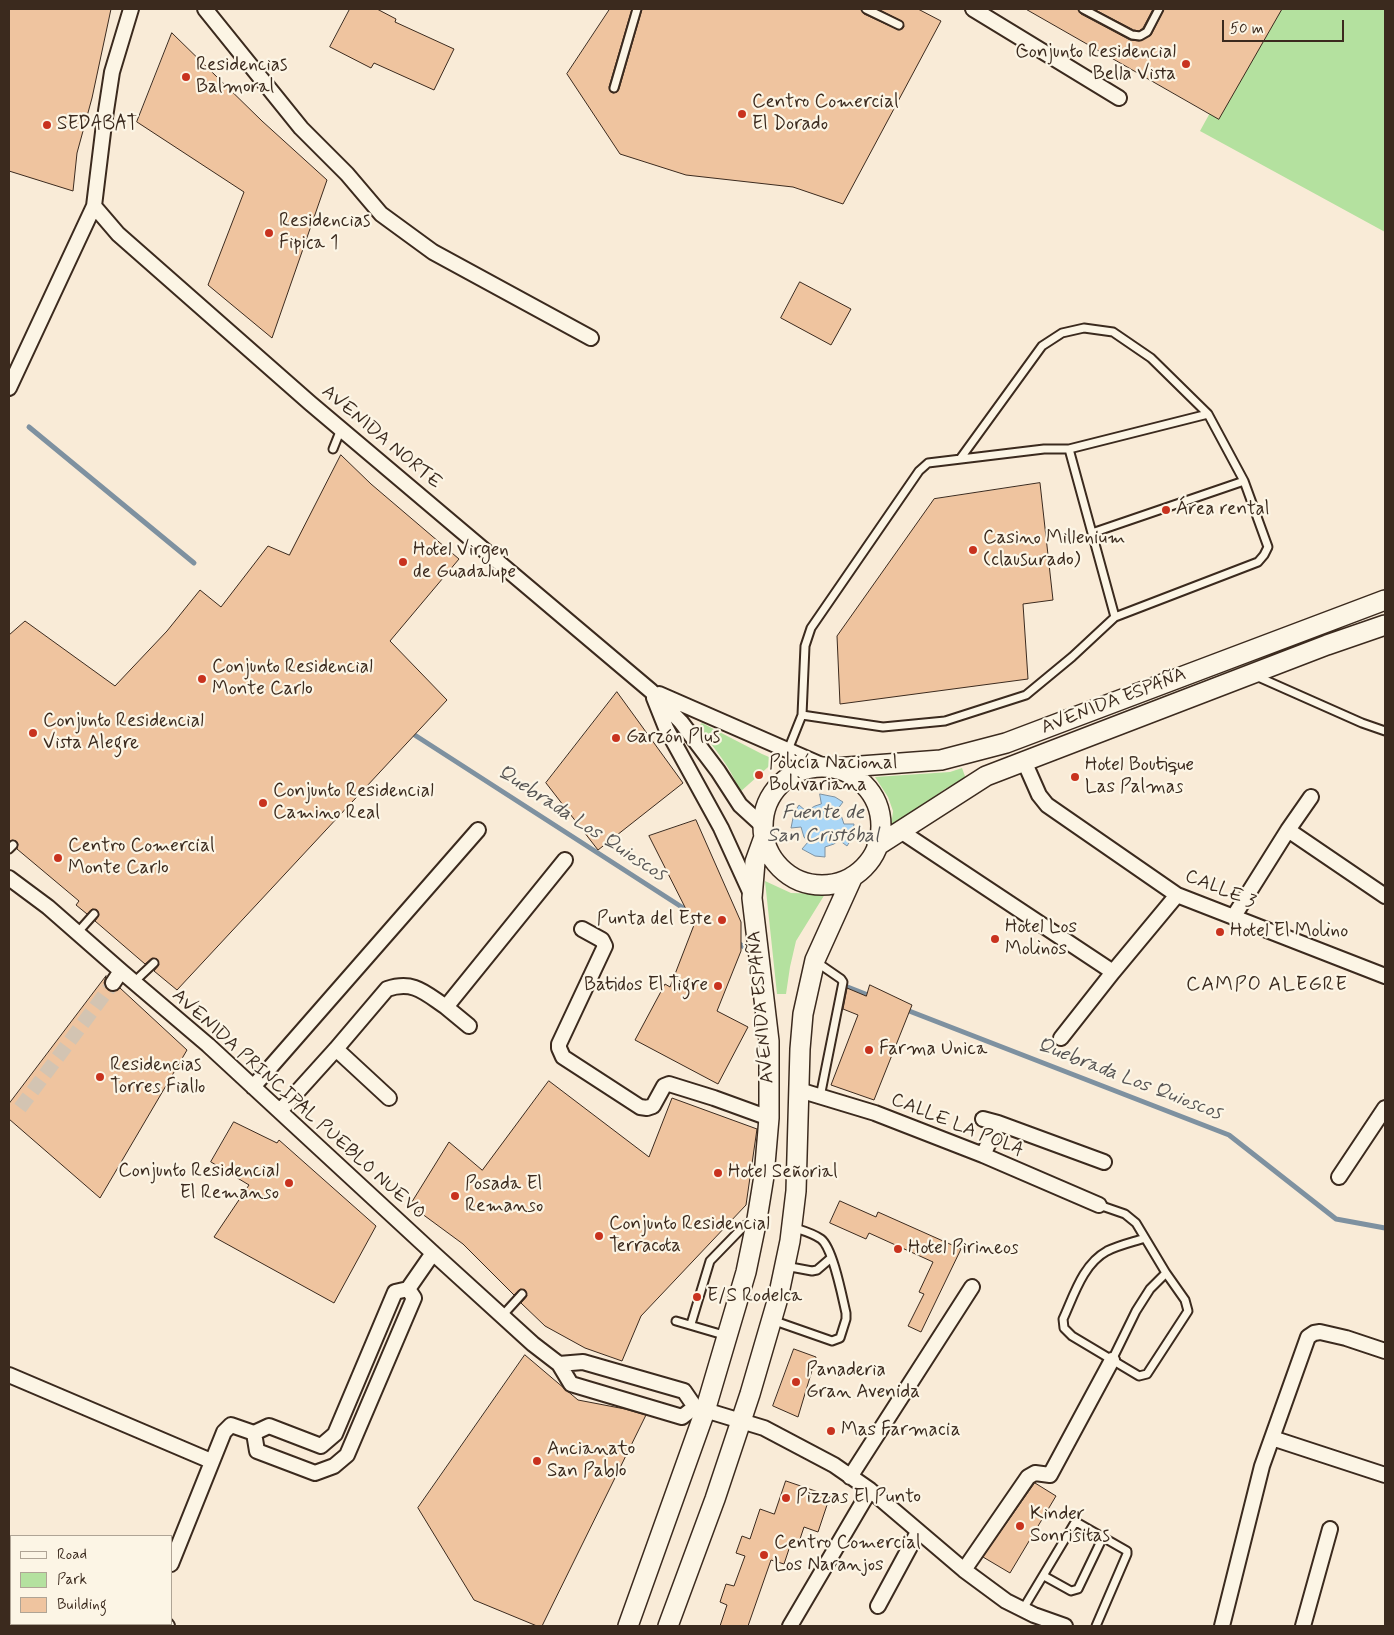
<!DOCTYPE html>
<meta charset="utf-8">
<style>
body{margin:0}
#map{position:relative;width:1394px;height:1635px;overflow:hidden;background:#f9ebd7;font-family:Mynerve,sans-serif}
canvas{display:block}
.frame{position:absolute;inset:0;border:10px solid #3b2a1e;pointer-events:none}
.legend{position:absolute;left:10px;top:1535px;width:162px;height:90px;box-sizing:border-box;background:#fcf5e5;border:1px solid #afa495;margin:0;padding:6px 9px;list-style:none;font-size:15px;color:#3b2a1e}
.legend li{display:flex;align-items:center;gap:10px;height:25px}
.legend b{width:25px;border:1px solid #afa495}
.scale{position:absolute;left:1222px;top:20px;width:122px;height:22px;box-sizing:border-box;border:2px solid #3b2a1e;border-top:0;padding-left:6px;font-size:15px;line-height:18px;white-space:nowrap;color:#3b2a1e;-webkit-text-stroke:4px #fcf5e5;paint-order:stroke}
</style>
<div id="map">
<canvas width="1394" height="1635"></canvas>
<div class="frame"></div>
<ul class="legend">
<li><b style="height:6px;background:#fcf5e5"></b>Road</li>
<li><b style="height:14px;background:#b4e19f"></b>Park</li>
<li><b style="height:14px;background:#efc49f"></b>Building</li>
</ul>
<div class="scale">50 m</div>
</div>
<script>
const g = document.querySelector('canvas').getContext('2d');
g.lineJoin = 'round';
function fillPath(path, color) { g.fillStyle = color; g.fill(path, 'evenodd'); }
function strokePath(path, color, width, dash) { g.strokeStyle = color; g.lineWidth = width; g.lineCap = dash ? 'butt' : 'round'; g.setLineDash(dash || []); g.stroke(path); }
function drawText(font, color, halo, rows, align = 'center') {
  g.font = font + ' Mynerve,sans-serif'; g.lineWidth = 4.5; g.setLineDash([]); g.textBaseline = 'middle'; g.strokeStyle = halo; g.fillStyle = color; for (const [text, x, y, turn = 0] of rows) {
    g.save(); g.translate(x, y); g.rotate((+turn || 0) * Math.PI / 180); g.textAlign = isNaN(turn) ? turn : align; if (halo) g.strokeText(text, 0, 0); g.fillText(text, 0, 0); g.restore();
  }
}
fillPath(new Path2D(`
 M1267 9H1385V232L1200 131Z
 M702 723 762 754 776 760 740 792C731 767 714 748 698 727Z
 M962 768 966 779 945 789 891 828 893 811 888 797 875 777 950 772Z
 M765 881 791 893 825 894 796 941 790 967 786 994H777Z`), '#b4e19f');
const water = new Path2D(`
 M820 794 835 797 843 802 837 810 841 815 844 824H854L852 838 847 846 839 840 834 844 825 847V857L815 856 802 849 808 842 804 837 801 827 791 828 794 813 799 805 806 811 815 806 821 804Z`);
fillPath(water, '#aad6f6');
strokePath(water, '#7e91a0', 1);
strokePath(new Path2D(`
 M29 427 194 563
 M410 732 691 913
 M736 942 754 953
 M845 986 873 997
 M904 1009 1229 1135 1336 1219 1385 1228`), '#7e91a0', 5);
const building = new Path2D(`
 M9 9H111L92 98 77 153 73 191 9 171Z
 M350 9H377L396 19 395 22 454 49 434 90 374 63 371 68 330 47Z
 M610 9H632L609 87 610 91 613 93 617 92 619 89 642 9H861L864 14 899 30 904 27 903 22 878 9H918L941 21 843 204 793 187 686 175 620 154 567 74Z
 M1026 9H1078L1081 14 1130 40 1139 41 1151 35 1164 9H1282L1219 119Z
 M1094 9H1153L1143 28 1139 31 1134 30Z
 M172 33 262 121 327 180 272 338 208 285 244 192 137 122Z
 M800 282 851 309 831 345 781 318Z
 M341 455 371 484 459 559 390 641 447 700 177 990 154 971 159 965 157 959 152 958 145 964 95 921 99 915 97 910 92 909 87 914 76 905 79 901 17 849 18 844 16 841 12 840 9 842V635L25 621 115 686 167 631 200 590 221 607 268 546 289 555Z
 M1040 483 1053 600 1023 604 1028 679 840 704 837 636 934 499Z
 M617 692 683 783 598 850 546 783Z
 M696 820 741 922V951L717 1011 748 1027 718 1084 635 1040 665 984 670 987 694 925 649 836Z
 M106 976 104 983 108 990 113 992 120 988 187 1050 100 1198 9 1119V1104Z
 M870 985 912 1005 874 1100 831 1085 858 1015 843 1009 847 988 866 996Z
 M549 1081 649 1157 672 1098 757 1129 746 1205 641 1316 622 1361 585 1348 545 1326 521 1303 527 1296 525 1290 520 1289 514 1295 463 1244 410 1205 449 1142 482 1170Z
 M234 1122 277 1143 279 1140 376 1226 334 1303 214 1237 249 1185 211 1162Z
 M840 1201 876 1217 878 1212 961 1249 921 1332 908 1326 924 1294 919 1292 933 1262 869 1233 866 1239 830 1223Z
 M794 1349 816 1357 798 1417 773 1406Z
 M525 1355 578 1400 625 1409 646 1415 542 1626H537L474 1600 418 1508Z
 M786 1481 830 1496 818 1532 804 1527 799 1542 792 1540 784 1564 771 1560 748 1626H720L727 1605 720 1602 726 1584 734 1586 745 1556 736 1553 742 1536 750 1539 760 1509 774 1514Z
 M1035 1483 1056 1496 1010 1573 983 1557Z`);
fillPath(building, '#efc49f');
strokePath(building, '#3b2a1e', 1);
strokePath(new Path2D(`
 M20 1108 113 983`), '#d3c4b2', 14, [14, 7]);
const lane = new Path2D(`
 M866 9 899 25
 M1083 9 1132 35 1140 36 1147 32 1159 9
 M614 88 637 9
 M333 449 341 429
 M1069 449 1115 617
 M960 459 1042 346 1062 333 1084 328 1113 332 1151 358 1208 414
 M1092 533 1244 481
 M1256 676 1362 723 1385 731
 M788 750 802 715 805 646 811 628 919 471 928 463 1044 449H1069L1208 414 1244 481 1268 547 1264 555 1258 562 1115 617 1072 657 1026 695 945 721 883 727 802 715
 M9 849 13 845
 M78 932 94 914
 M815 961 841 979 843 982 820 1097
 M134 982 154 963
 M1099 1205 1125 1214 1136 1223 1166 1273 1185 1300 1188 1311 1147 1374 1139 1376 1072 1336 1064 1328 1063 1319C1074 1295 1083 1264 1107 1251 1119 1245 1133 1242 1145 1238
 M785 1266 812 1271 817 1270 831 1258
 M502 1316 522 1294
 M772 1320 832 1341 840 1338 846 1319V1313C842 1296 833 1248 821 1239 813 1233 801 1230 792 1227
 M676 1321 727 1336
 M691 1324 710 1261 744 1226 753 1221
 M1112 1360 1136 1311 1150 1289 1166 1273
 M1044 1576 1071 1591 1078 1589 1103 1537
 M1023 1609 1074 1524 1078 1523 1127 1551V1554L1096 1626`);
const street = new Path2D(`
 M205 9 301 128 347 174 381 214 433 252 591 338
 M973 9 1119 98
 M94 206 118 234 310 403 651 691 681 722 718 771 740 805 763 826
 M9 388 94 206 104 124 112 72 131 9
 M659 694 826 767
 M654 698 666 728 721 828 752 896
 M1024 761 1039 795 1047 805 1177 895 1385 976
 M1288 830 1385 896
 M902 832 1113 972 1177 895
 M9 878 48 907 121 971 208 1045 433 1253 533 1344 559 1364 571 1384 682 1417 695 1407
 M1234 916 1288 830 1311 797
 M582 929 602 940 605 946 559 1044V1048L563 1057 640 1107 647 1108 653 1106 664 1086 669 1084 714 1098 769 1118
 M113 983 121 971
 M446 1007 469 1026
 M1061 1038 1113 972
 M336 1049 389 1098
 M253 1087 478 830
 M799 1090 875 1113 983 1155 1099 1205
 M280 1111 336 1049 387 989C414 980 425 993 446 1007L565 860
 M983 1119 998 1123
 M983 1155 998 1123 1104 1162
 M1339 1177 1385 1108
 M408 1289 433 1253
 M559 1364 583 1362 684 1391 695 1407 764 1428 834 1465 870 1490 964 1570 1006 1601 1034 1615 1065 1626
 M9 1375 211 1461
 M1272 1438 1385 1475
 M850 1477 972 1287
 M171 1564 224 1432 231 1425 254 1433 269 1426 321 1446 335 1434 395 1292 408 1289 414 1298 347 1455 334 1466 315 1473 257 1451 254 1433
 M9 1569 11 1570
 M964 1570 1028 1477 1035 1473 1050 1475 1112 1360
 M878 1606 918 1532
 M160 1624 167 1626
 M147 1626 148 1624
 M790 1626 870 1490
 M1222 1626 1262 1466 1308 1337 1314 1333 1320 1332 1346 1338 1385 1351
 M1303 1626 1330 1529`);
const secondary = new Path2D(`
 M763 826a59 59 0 1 1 118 0a59 59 0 1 1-118 0Z
 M834 768 941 760 1006 743 1385 600
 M877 846 986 776 1327 645 1385 625
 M628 1626 705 1411 746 1272 757 1219 764 1176 769 1118V1041L752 898 755 862 764 837
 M668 1626 715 1499 750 1394 778 1298 790 1241 796 1191 800 1049 803 1014 815 960 853 876`);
strokePath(lane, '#3b2a1e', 11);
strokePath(street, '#3b2a1e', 18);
strokePath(secondary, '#3b2a1e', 22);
strokePath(lane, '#fcf5e5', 7);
strokePath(street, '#fcf5e5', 14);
strokePath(secondary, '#fcf5e5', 19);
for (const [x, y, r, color] of [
 [1186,64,5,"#c8321e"],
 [186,77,5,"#c8321e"],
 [742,114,5,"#c8321e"],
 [47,125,5,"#c8321e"],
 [269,233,5,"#c8321e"],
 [1166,510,5,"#c8321e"],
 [973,550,5,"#c8321e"],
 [403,562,5,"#c8321e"],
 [202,679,5,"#c8321e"],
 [33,733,5,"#c8321e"],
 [616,738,5,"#c8321e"],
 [759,775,5,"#c8321e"],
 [1075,777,5,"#c8321e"],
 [263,803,5,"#c8321e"],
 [58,858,5,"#c8321e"],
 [722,920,5,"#c8321e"],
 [1220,932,5,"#c8321e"],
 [995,939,5,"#c8321e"],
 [718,986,5,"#c8321e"],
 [869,1050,5,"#c8321e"],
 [100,1077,5,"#c8321e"],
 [718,1173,5,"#c8321e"],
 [289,1183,5,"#c8321e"],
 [455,1196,5,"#c8321e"],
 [599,1236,5,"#c8321e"],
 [898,1249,5,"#c8321e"],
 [697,1297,5,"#c8321e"],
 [796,1382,5,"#c8321e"],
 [831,1431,5,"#c8321e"],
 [537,1461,5,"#c8321e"],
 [786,1498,5,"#c8321e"],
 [1020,1526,5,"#c8321e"],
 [764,1555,5,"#c8321e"]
]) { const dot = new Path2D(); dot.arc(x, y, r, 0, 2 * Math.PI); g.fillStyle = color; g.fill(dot); strokePath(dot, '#fcf5e5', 2); }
drawText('19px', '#3b2a1e', '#fcf5e5', [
 ["Conjunto Residencial",1176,53,"right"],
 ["Bella Vista",1176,75,"right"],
 ["Residencias",196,66],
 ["Balmoral",196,88],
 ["Centro Comercial",752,103],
 ["El Dorado",752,125],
 ["SEDABAT",57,125],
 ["Residencias",279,222],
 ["Fipica 1",279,244],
 ["Área rental",1176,510],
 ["Casino Millenium",983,539],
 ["(clausurado)",983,561],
 ["Hotel Virgen",413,551],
 ["de Guadalupe",413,573],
 ["Conjunto Residencial",212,668],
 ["Monte Carlo",212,690],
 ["Conjunto Residencial",43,722],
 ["Vista Alegre",43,744],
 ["Garzón Plus",626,738],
 ["Policía Nacional",769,764],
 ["Bolivariana",769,786],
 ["Hotel Boutique",1085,766],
 ["Las Palmas",1085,788],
 ["Conjunto Residencial",273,792],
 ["Camino Real",273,814],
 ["Centro Comercial",68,847],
 ["Monte Carlo",68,869],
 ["Punta del Este",712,920,"right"],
 ["Hotel Los",1005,928],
 ["Molinos",1005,950],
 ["Hotel El Molino",1230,932],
 ["Batidos El Tigre",708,986,"right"],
 ["Farma Unica",879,1050],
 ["Residencias",110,1066],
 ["Torres Fiallo",110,1088],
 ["Conjunto Residencial",279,1172,"right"],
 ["El Remanso",279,1194,"right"],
 ["Hotel Señorial",728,1173],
 ["Posada El",465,1185],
 ["Remanso",465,1207],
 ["Conjunto Residencial",609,1225],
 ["Terracota",609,1247],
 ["Hotel Pirineos",908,1249],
 ["E/S Rodelca",707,1297],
 ["Panaderia",806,1371],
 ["Gran Avenida",806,1393],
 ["Mas Farmacia",841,1431],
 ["Ancianato",547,1450],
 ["San Pablo",547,1472],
 ["Pizzas El Punto",796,1498],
 ["Kinder",1030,1515],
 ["Sonrisitas",1030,1537],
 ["Centro Comercial",774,1544],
 ["Los Naranjos",774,1566]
], 'left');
drawText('19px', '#3b2a1e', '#fcf5e5', [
 ["AVENIDA NORTE",381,438,40],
 ["AVENIDA ESPAÑA",1114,702,-21],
 ["CALLE 3",1220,890,22],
 ["AVENIDA ESPAÑA",762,1007,-95],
 ["AVENIDA PRINCIPAL PUEBLO NUEVO",298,1105,42],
 ["CALLE LA POLA",957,1126,22]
]);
drawText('italic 20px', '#575554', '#fcf5e5', [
 ["Fuente de",823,814],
 ["San Cristóbal",823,837],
 ["Quebrada Los Quioscos",581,824,33],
 ["Quebrada Los Quioscos",1129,1080,21]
]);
g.letterSpacing = '1px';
drawText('20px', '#3b2a1e', '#fcf5e5', [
 ["CAMPO ALEGRE",1267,986]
]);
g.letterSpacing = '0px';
</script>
